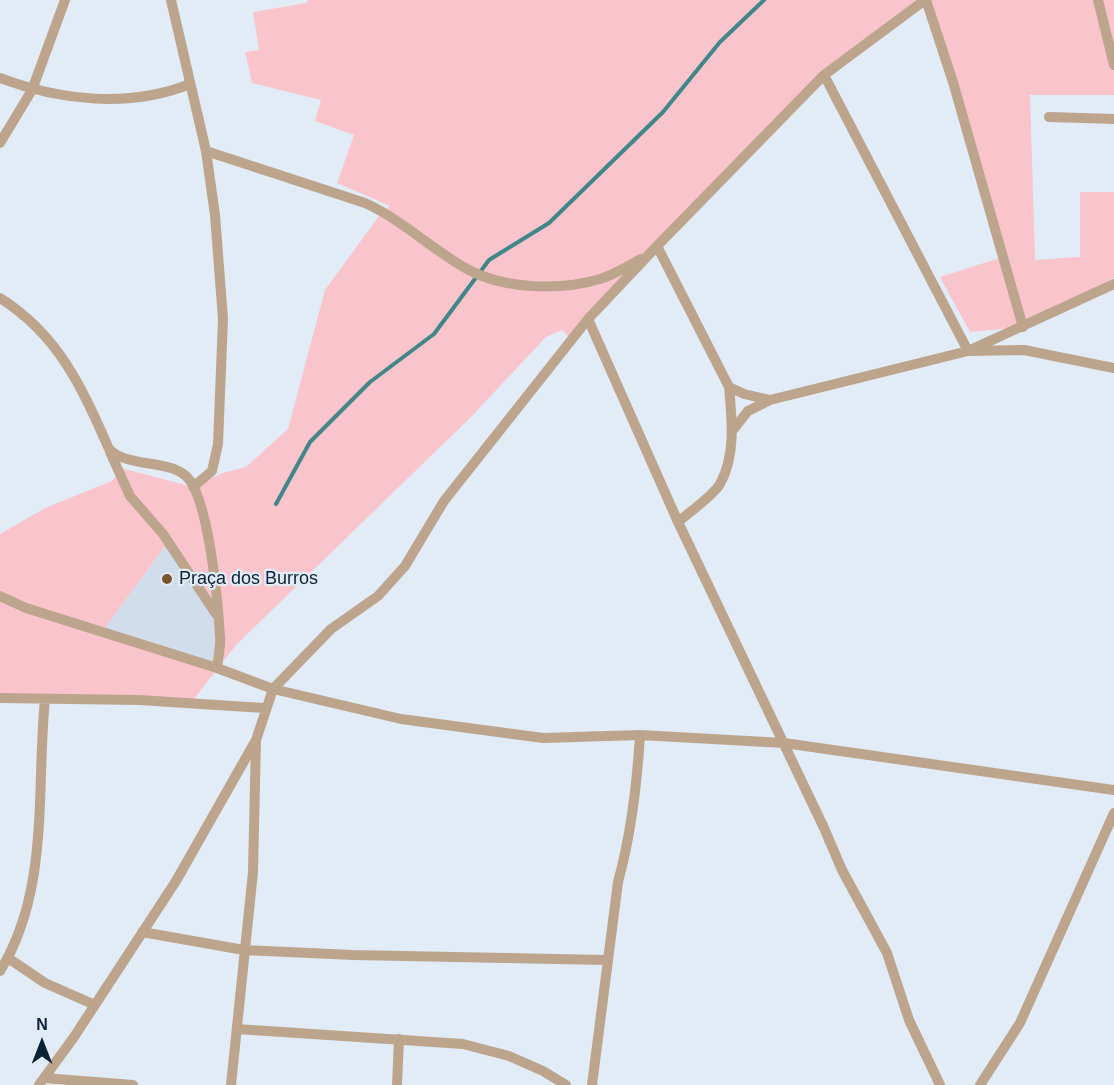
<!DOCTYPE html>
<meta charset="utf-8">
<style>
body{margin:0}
#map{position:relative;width:1114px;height:1085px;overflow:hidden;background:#e1ecf7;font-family:Helvetica,sans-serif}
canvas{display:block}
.north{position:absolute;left:12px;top:1013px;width:60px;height:60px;-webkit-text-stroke:4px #e1ecf7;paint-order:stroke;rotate:0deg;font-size:16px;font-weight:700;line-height:24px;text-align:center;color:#0b2136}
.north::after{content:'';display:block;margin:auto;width:21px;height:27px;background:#0b2136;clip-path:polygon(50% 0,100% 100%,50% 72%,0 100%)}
</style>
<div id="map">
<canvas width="1114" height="1085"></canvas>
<div class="north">N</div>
</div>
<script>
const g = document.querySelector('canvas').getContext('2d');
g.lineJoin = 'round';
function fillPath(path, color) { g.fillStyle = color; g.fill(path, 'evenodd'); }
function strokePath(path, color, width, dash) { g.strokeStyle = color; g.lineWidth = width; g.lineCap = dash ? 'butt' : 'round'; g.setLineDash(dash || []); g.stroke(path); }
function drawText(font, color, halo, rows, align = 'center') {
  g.font = font + ' Helvetica,sans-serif'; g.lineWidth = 4.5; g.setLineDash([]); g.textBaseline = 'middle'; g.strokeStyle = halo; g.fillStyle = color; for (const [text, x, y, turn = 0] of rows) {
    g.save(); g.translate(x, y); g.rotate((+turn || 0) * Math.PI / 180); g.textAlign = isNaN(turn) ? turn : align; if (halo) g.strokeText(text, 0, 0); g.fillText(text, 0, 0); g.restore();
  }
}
fillPath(new Path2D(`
 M168 542 217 615V668L102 632Z`), '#d1ddea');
fillPath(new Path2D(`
 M307 0H1114V95H1030L1035 260 1080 257V192H1114V278L1023 327 970 332 940 277 1003 257 926 1 824 75 572 340 562 330 546 337 470 418 236 645 190 704 0 698V534L45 508 112 481 121 468 193 487 223 473 246 467 288 429 325 290 379 216 390 206 337 183 354 135 315 121 321 100 252 83 245 52 259 50 253 12 307 3ZM168 542 217 615V668L102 632Z`), '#fac4cc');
strokePath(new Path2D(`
 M276 504 310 442 370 382 434 334 489 260 549 223 663 112 720 42 764 0`), '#418789', 4);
strokePath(new Path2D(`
 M171 0 206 151 215 215 223 319 218 444 212 471 193 487
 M926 0 953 82 1023 327
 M1098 0 1114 65
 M824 75 968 351 1114 284
 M0 78C60 101 130 108 190 84
 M1049 117 1114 119
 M0 143 32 90 65 0
 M206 151 365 203C403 220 432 250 469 270 505 289 560 291 600 279 614 275 628 266 641 259
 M657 246 729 387 744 394 770 400
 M0 298C59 335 82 388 109 449 128 468 167 459 186 476 209 497 218 604 220 636 221 647 218 658 217 668
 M588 319 678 522 824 828 842 870 887 953 909 1020 940 1085
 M733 430 748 411 770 400 968 351 1024 350 1114 368
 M110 452 130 496 163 534 216 614
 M678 522C688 513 713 496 720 484 736 455 732 419 729 387
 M0 596 26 608 217 668 273 689 401 719 543 738 640 735 784 743 1114 790
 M0 698 139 700 264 708
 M142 932 244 950 353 955 607 960
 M8 958 45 983 95 1005
 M0 971C50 891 36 789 45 699
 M237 1029 463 1044 509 1056 543 1071 566 1085
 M44 1078 133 1085
 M39 1085 74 1037 176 881 256 740 273 689 331 629 378 596 405 566 444 501 588 319 657 246 824 75 925 0
 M231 1085 253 872 256 740
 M397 1085 399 1039
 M592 1085 618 882C631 835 637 785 640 735
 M980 1085 1020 1023 1114 813`), '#bda58d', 10);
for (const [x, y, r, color] of [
 [167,579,6,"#79562e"]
]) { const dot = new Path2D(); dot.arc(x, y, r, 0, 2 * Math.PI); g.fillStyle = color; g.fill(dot); strokePath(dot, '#e1ecf7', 2); }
drawText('18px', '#0b2136', '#e1ecf7', [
 ["Praça dos Burros",179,579]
], 'left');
</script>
